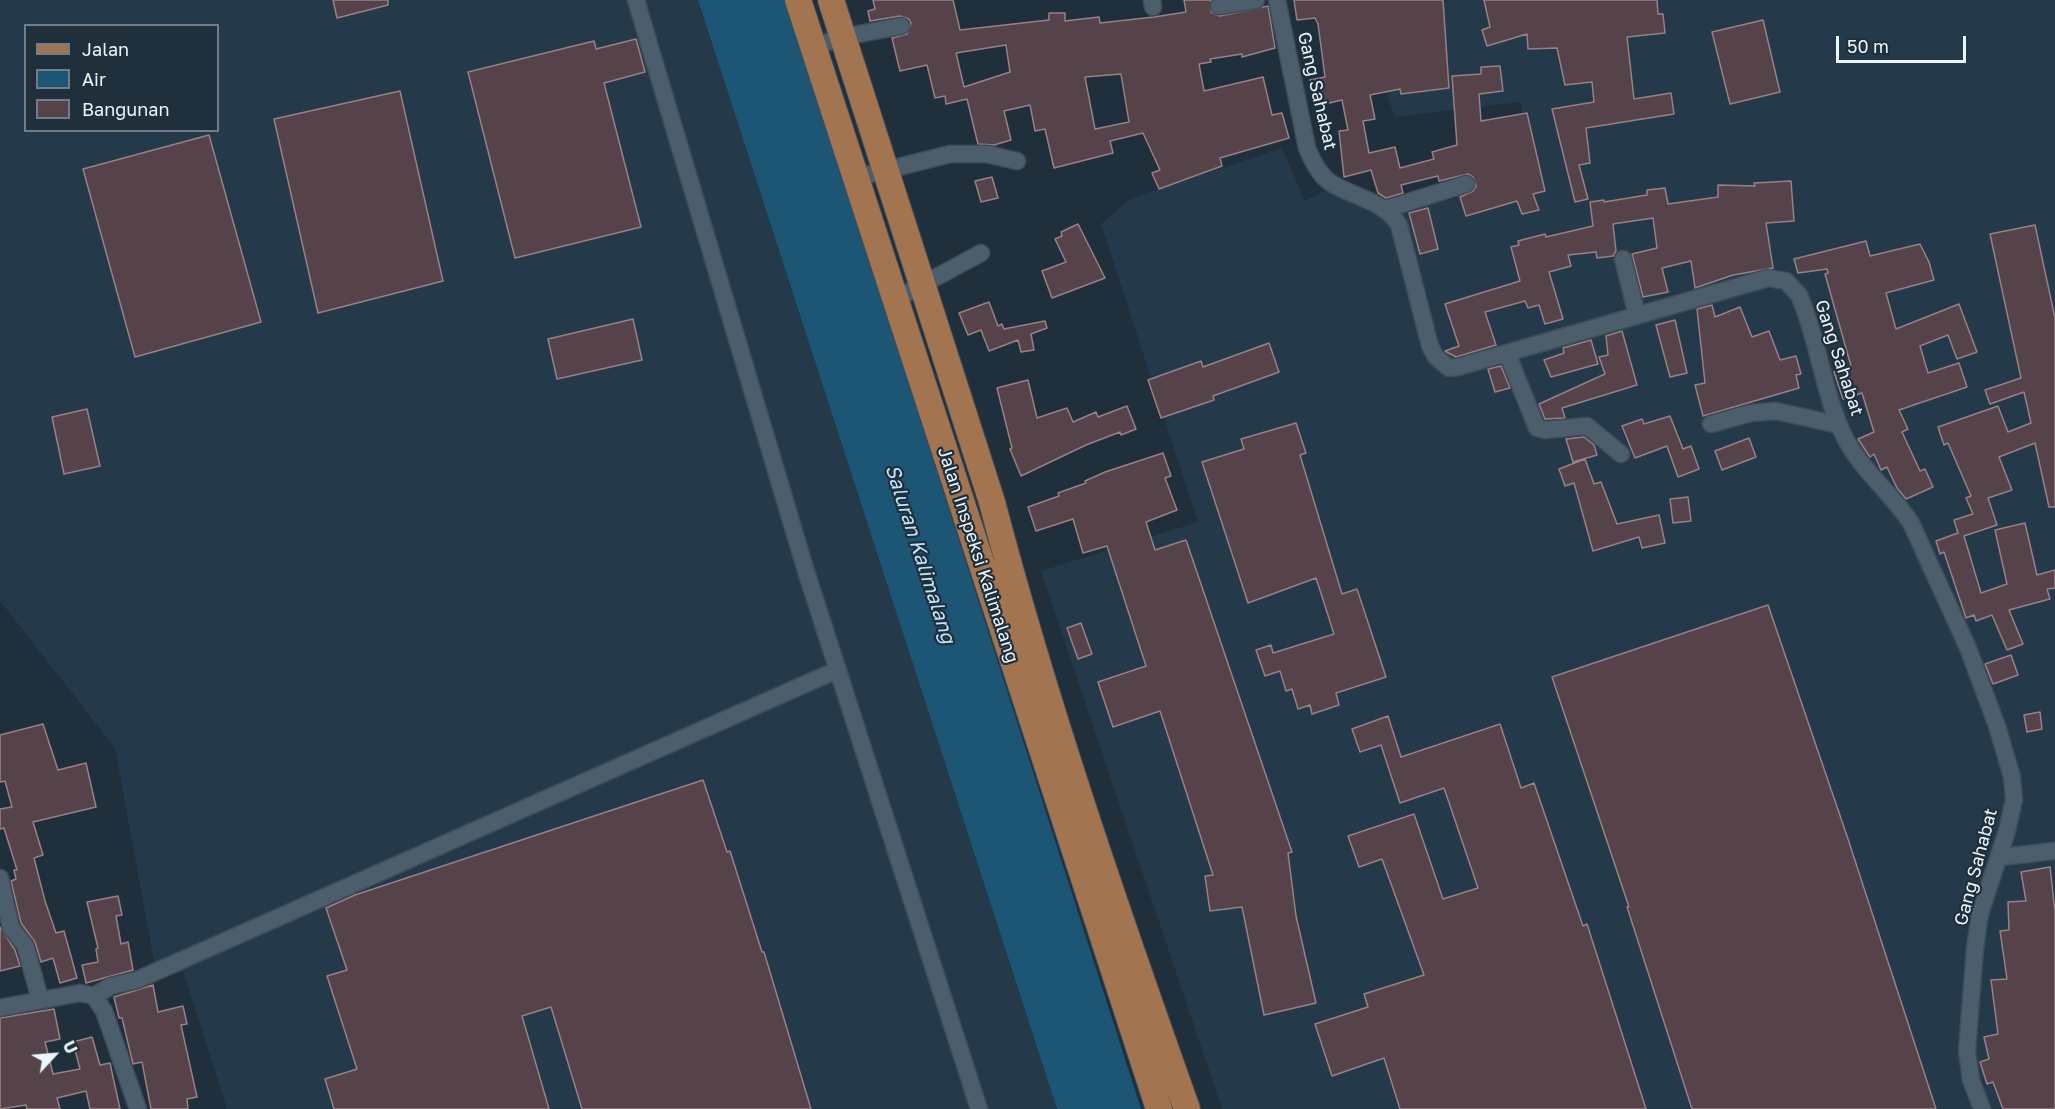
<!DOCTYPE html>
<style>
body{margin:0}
#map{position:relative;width:2055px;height:1109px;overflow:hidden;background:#1f2f3b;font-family:"Golos Text",sans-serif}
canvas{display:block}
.legend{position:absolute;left:24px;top:24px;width:195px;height:108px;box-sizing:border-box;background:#1f2f3b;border:2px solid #717e89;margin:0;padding:8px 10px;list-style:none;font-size:18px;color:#ebf5fd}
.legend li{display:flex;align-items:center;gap:12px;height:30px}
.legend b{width:30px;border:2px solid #717e89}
.north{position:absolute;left:24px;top:1025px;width:60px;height:60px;-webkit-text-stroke:4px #1f2f3b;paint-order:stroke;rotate:64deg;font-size:16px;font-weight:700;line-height:24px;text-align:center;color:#ebf5fd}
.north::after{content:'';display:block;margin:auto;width:21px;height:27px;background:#ebf5fd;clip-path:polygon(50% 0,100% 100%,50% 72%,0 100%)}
.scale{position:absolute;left:1836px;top:36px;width:130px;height:27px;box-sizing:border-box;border:3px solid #ebf5fd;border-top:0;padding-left:8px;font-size:18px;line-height:21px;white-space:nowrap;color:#ebf5fd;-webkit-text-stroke:4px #1f2f3b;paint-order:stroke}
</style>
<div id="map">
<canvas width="2055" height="1109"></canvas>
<ul class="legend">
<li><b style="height:8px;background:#a27450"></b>Jalan</li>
<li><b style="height:16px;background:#1d5574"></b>Air</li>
<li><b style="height:16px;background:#564249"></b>Bangunan</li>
</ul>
<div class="north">U</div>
<div class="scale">50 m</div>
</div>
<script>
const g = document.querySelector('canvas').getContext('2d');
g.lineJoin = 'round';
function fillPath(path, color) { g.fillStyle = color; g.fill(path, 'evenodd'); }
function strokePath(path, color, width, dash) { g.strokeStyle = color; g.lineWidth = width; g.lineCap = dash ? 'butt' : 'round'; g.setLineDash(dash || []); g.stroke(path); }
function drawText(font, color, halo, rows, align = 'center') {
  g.font = font + ' "Golos Text",sans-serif'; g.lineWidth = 4.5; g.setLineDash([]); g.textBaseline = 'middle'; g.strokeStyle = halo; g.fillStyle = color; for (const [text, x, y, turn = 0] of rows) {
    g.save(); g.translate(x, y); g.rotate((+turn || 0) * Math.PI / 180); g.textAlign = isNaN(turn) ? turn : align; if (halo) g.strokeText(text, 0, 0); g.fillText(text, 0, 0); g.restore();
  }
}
fillPath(new Path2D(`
 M0 0H698L1057 1109H227L183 971 157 978 115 748 0 601ZM26 26H218V130H26Z
 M1362 0H2055V1109H1222L1041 571 1198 522 1101 224 1130 199 1282 148 1305 201 1340 183 1407 211 1529 178 1521 102 1394 117Z`), '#24394a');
fillPath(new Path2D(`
 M698 0H786L1141 1109H1057Z`), '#1d5574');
const building = new Path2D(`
 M333 0H388V5L337 18Z
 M873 0H953L960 30 1049 20V13H1065V21L1099 17 1100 23 1154 17 1186 12 1184 0H1211V12L1220 16 1268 6 1275 48 1242 57V54L1210 59 1211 62 1199 64 1204 91 1263 77 1272 115 1282 113 1289 138 1220 158 1222 166 1159 189 1152 173 1160 170 1143 133 1110 141 1113 153 1054 168 1045 129 1035 131 1030 105 1004 111 1011 140 994 145 978 144 967 99 946 104 945 96 935 98 927 65 900 71 892 38 907 34 911 23 909 19 900 16 870 21 868 11 875 9ZM1006 45 1010 72 964 87 956 53ZM1121 74 1129 122 1095 129 1085 77Z
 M1294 0H1443L1449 88 1401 94 1400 89 1370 95 1375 119 1363 121 1369 153 1395 147 1400 168 1434 159 1432 152 1457 145 1452 76 1481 74V67L1500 66 1503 91 1479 94 1481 121 1527 113 1545 191 1533 194 1539 210 1522 214 1517 201 1466 216 1460 197 1473 191 1476 186 1473 177 1468 174 1439 181 1438 176 1401 185 1403 193 1386 198 1378 193 1371 170 1344 177 1339 131 1348 130 1342 100 1316 106 1310 80 1325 77 1318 24 1315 18 1297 20Z
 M1484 0H1657L1658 14H1663L1665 33 1627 37 1634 99 1671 93 1674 114 1586 128 1590 163 1579 165 1588 199 1575 202 1552 109 1594 102 1592 82 1565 85 1557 48 1528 49 1527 34 1487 46 1482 30 1490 27Z
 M1763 20 1780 92 1730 104 1712 32Z
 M636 39 645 72 604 83 641 227 515 258 468 72 594 41 596 49Z
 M400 91 443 281 318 313 274 119Z
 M209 135 261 322 135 357 83 169Z
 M992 177 998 198 981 202 975 181Z
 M1791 181 1794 221 1766 223 1773 268 1733 275 1695 288 1691 261 1662 268 1668 292 1643 297 1632 254 1657 248 1653 218 1613 224 1616 251 1613 256 1597 258 1596 252 1568 255 1571 266 1549 272 1563 319 1545 324 1539 305 1528 308 1525 301 1485 312 1496 345 1456 357 1445 351 1459 346 1445 304 1520 281 1511 247 1519 245 1518 241 1545 234 1546 237 1593 226 1590 202 1604 200V202L1647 195V190L1665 188 1668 204 1718 197V185L1755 186 1754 183Z
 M1428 208 1438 249 1420 254 1409 213Z
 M1078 224 1105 278 1052 298 1042 271 1066 262 1055 239 1062 236 1061 232Z
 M2035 225 2055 318V507H2049L2035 443 1999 457 2012 490 1988 498 1997 525 1964 536 1981 593 2007 584 1995 530 2025 523 2037 575 2055 570V588L2047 589 2050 599 2009 610 2023 644 2007 650 1992 615 1976 621 1974 615 1966 618 1944 552 1940 554 1936 541 1958 533 1954 520 1973 514 1966 498 1971 496 1948 443 1944 445 1938 427 1998 406 2008 432 2031 423 2024 392 1990 404 1985 390 2021 378 1990 234Z
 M1866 241 1870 256 1920 244 1929 262 1934 280 1886 293 1896 329 1959 304 1977 352 1957 359 1948 335 1920 346 1928 373 1959 363 1967 387 1899 410 1908 429 1902 432 1920 471 1925 469 1933 487 1906 499 1897 488 1887 467 1881 470 1874 454 1870 457 1858 439 1874 432 1862 393 1843 399 1834 372 1851 366 1825 274 1828 273 1827 269 1798 273 1794 259Z
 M989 302 998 326 1002 324 1004 329 1045 321 1047 328 1031 334 1034 350 1021 352 1018 340 989 351 981 330 968 335 959 313Z
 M1712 305 1715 317 1740 307 1752 337 1769 331 1780 360 1796 356 1801 374 1796 375 1799 388 1703 416 1695 385 1705 383 1697 309Z
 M633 319 642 360 557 379 548 339Z
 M1675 320 1687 373 1670 377 1656 325Z
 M1622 331 1637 385 1562 408 1565 418 1545 419 1539 404 1605 374 1599 357 1608 355 1606 336Z
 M1591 340 1598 364 1551 377 1544 360 1564 353 1563 348Z
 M1269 343 1279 372 1213 396 1214 400 1161 418 1148 380 1201 361 1203 367Z
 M1501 366 1510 388 1495 392 1488 369Z
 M1028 380 1037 418 1067 408 1073 422 1096 412 1098 417 1127 406 1136 429 1121 435 1120 432 1086 445 1021 476 1010 449 1012 448 997 388Z
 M87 409 100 466 64 474 52 417Z
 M1670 416 1683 449 1691 446 1699 469 1678 477 1667 446 1635 458 1622 426 1642 419 1644 424Z
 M1296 423 1306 453 1300 455 1342 594 1357 589 1386 677 1336 693 1339 705 1312 714 1310 705 1298 709 1292 689 1286 691 1280 671 1265 676 1256 650 1271 645 1273 653 1334 634 1316 578 1248 603 1202 462 1244 449 1241 439Z
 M1584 437 1594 445 1597 455 1573 462 1566 439Z
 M1749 438 1756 457 1722 470 1715 451Z
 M1163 453 1171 476 1165 478 1177 510 1146 522 1155 550 1186 540 1292 852 1288 853 1296 916 1316 1003 1264 1015 1242 907 1210 911 1205 876 1213 875 1160 711 1113 727 1098 682 1146 666 1107 546 1083 553 1073 519 1036 531 1028 507 1059 496 1058 493 1086 483 1085 481 1105 472Z
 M1585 459 1594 484 1601 482 1617 524 1659 515 1665 543 1642 548 1639 537 1593 551 1574 483 1565 486 1559 469Z
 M1688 497 1691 521 1673 523 1670 499Z
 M1768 605 1847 836 1936 1109H1692L1627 907H1629L1552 677Z
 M1081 623 1092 654 1078 659 1067 628Z
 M2011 655 2018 675 1993 684 1985 664Z
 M2040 712 2042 729 2027 732 2024 715Z
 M1388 716 1401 757 1500 724 1521 788 1534 783 1583 926 1587 924 1646 1109H1400L1384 1058 1332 1076 1315 1024 1368 1007 1364 994 1424 975 1382 859 1359 867 1348 836 1414 814 1443 899 1478 888 1444 788 1400 803 1381 745 1360 752 1352 729Z
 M43 724 58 770 86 763 96 807 33 822 43 855 34 858 45 901 56 933 64 931 77 978 60 983 53 958 41 962 35 942 21 923 11 881 16 879 14 870H17L4 828 0 829V809L12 807 5 781 0 782V735Z
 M703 780 727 852 730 851 762 952H764L811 1109H582L551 1007 522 1016 549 1109H334L325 1079 357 1069 327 976 347 970 326 908 355 895Z
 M2050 867 2055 912V1109H2003L1993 1082 1987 1084 1980 1062 1989 1059 1984 1037 1998 1034 1991 980 2007 979 2000 931 2009 930 2008 902 2026 901 2021 872Z
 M118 896 122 915 116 916 121 944 128 942 133 970 86 983 82 965 98 962 96 949 98 948 87 902Z
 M0 927 15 950 20 966 0 971Z
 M153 985 158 1012 183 1006 187 1024 181 1025 197 1097 187 1099 188 1109H151L142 1062 133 1064 122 1018H119L114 997Z
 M54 1009 60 1039 45 1042 53 1074 80 1069 73 1042 92 1037 100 1065 110 1063 120 1109H90L86 1091 57 1098 60 1109H27L26 1105 0 1109V1018Z`);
fillPath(building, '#564249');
strokePath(building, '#988088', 1.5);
const street = new Path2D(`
 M636 0 805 568 979 1109
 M1152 0 1153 7
 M1277 0 1307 148C1312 160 1320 176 1331 183 1355 198 1383 200 1399 225L1430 346 1436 357 1449 368 1458 367 1768 278 1786 281 1799 295C1819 341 1823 395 1846 440 1863 471 1891 493 1911 523L1968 648 1997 726 2012 777 2014 800 2007 831 1980 914 1975 948 1967 1051 1971 1080 1982 1109
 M1219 6 1256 0
 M813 47 843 37 901 26
 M855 178 950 154H987L1017 161
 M1386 209 1466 184
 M1623 259 1637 315
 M896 299 981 253
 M1507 353 1537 428 1545 430 1587 426 1621 454
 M1711 424 1751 413 1776 411 1839 425
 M2000 857 2055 851
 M0 878 11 928 25 945 40 999
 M94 996 111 986 137 980 837 670
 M0 1008 80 993 94 996 104 1011 138 1109`);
const primary = new Path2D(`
 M798 0 1159 1109
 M831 0 992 502C1046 708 1116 909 1187 1109`);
strokePath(street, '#3e4c57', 19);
strokePath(primary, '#3e4c57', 28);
strokePath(street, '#4c5d6b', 16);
strokePath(primary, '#a27450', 26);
drawText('18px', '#ebf5fd', '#1f2f3b', [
 ["Gang Sahabat",1317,91,77],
 ["Gang Sahabat",1839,358,72],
 ["Jalan Inspeksi Kalimalang",978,555,72],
 ["Gang Sahabat",1976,867,-75]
]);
drawText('italic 20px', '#bfe4fb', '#1f2f3b', [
 ["Saluran Kalimalang",920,554,72]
]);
</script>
